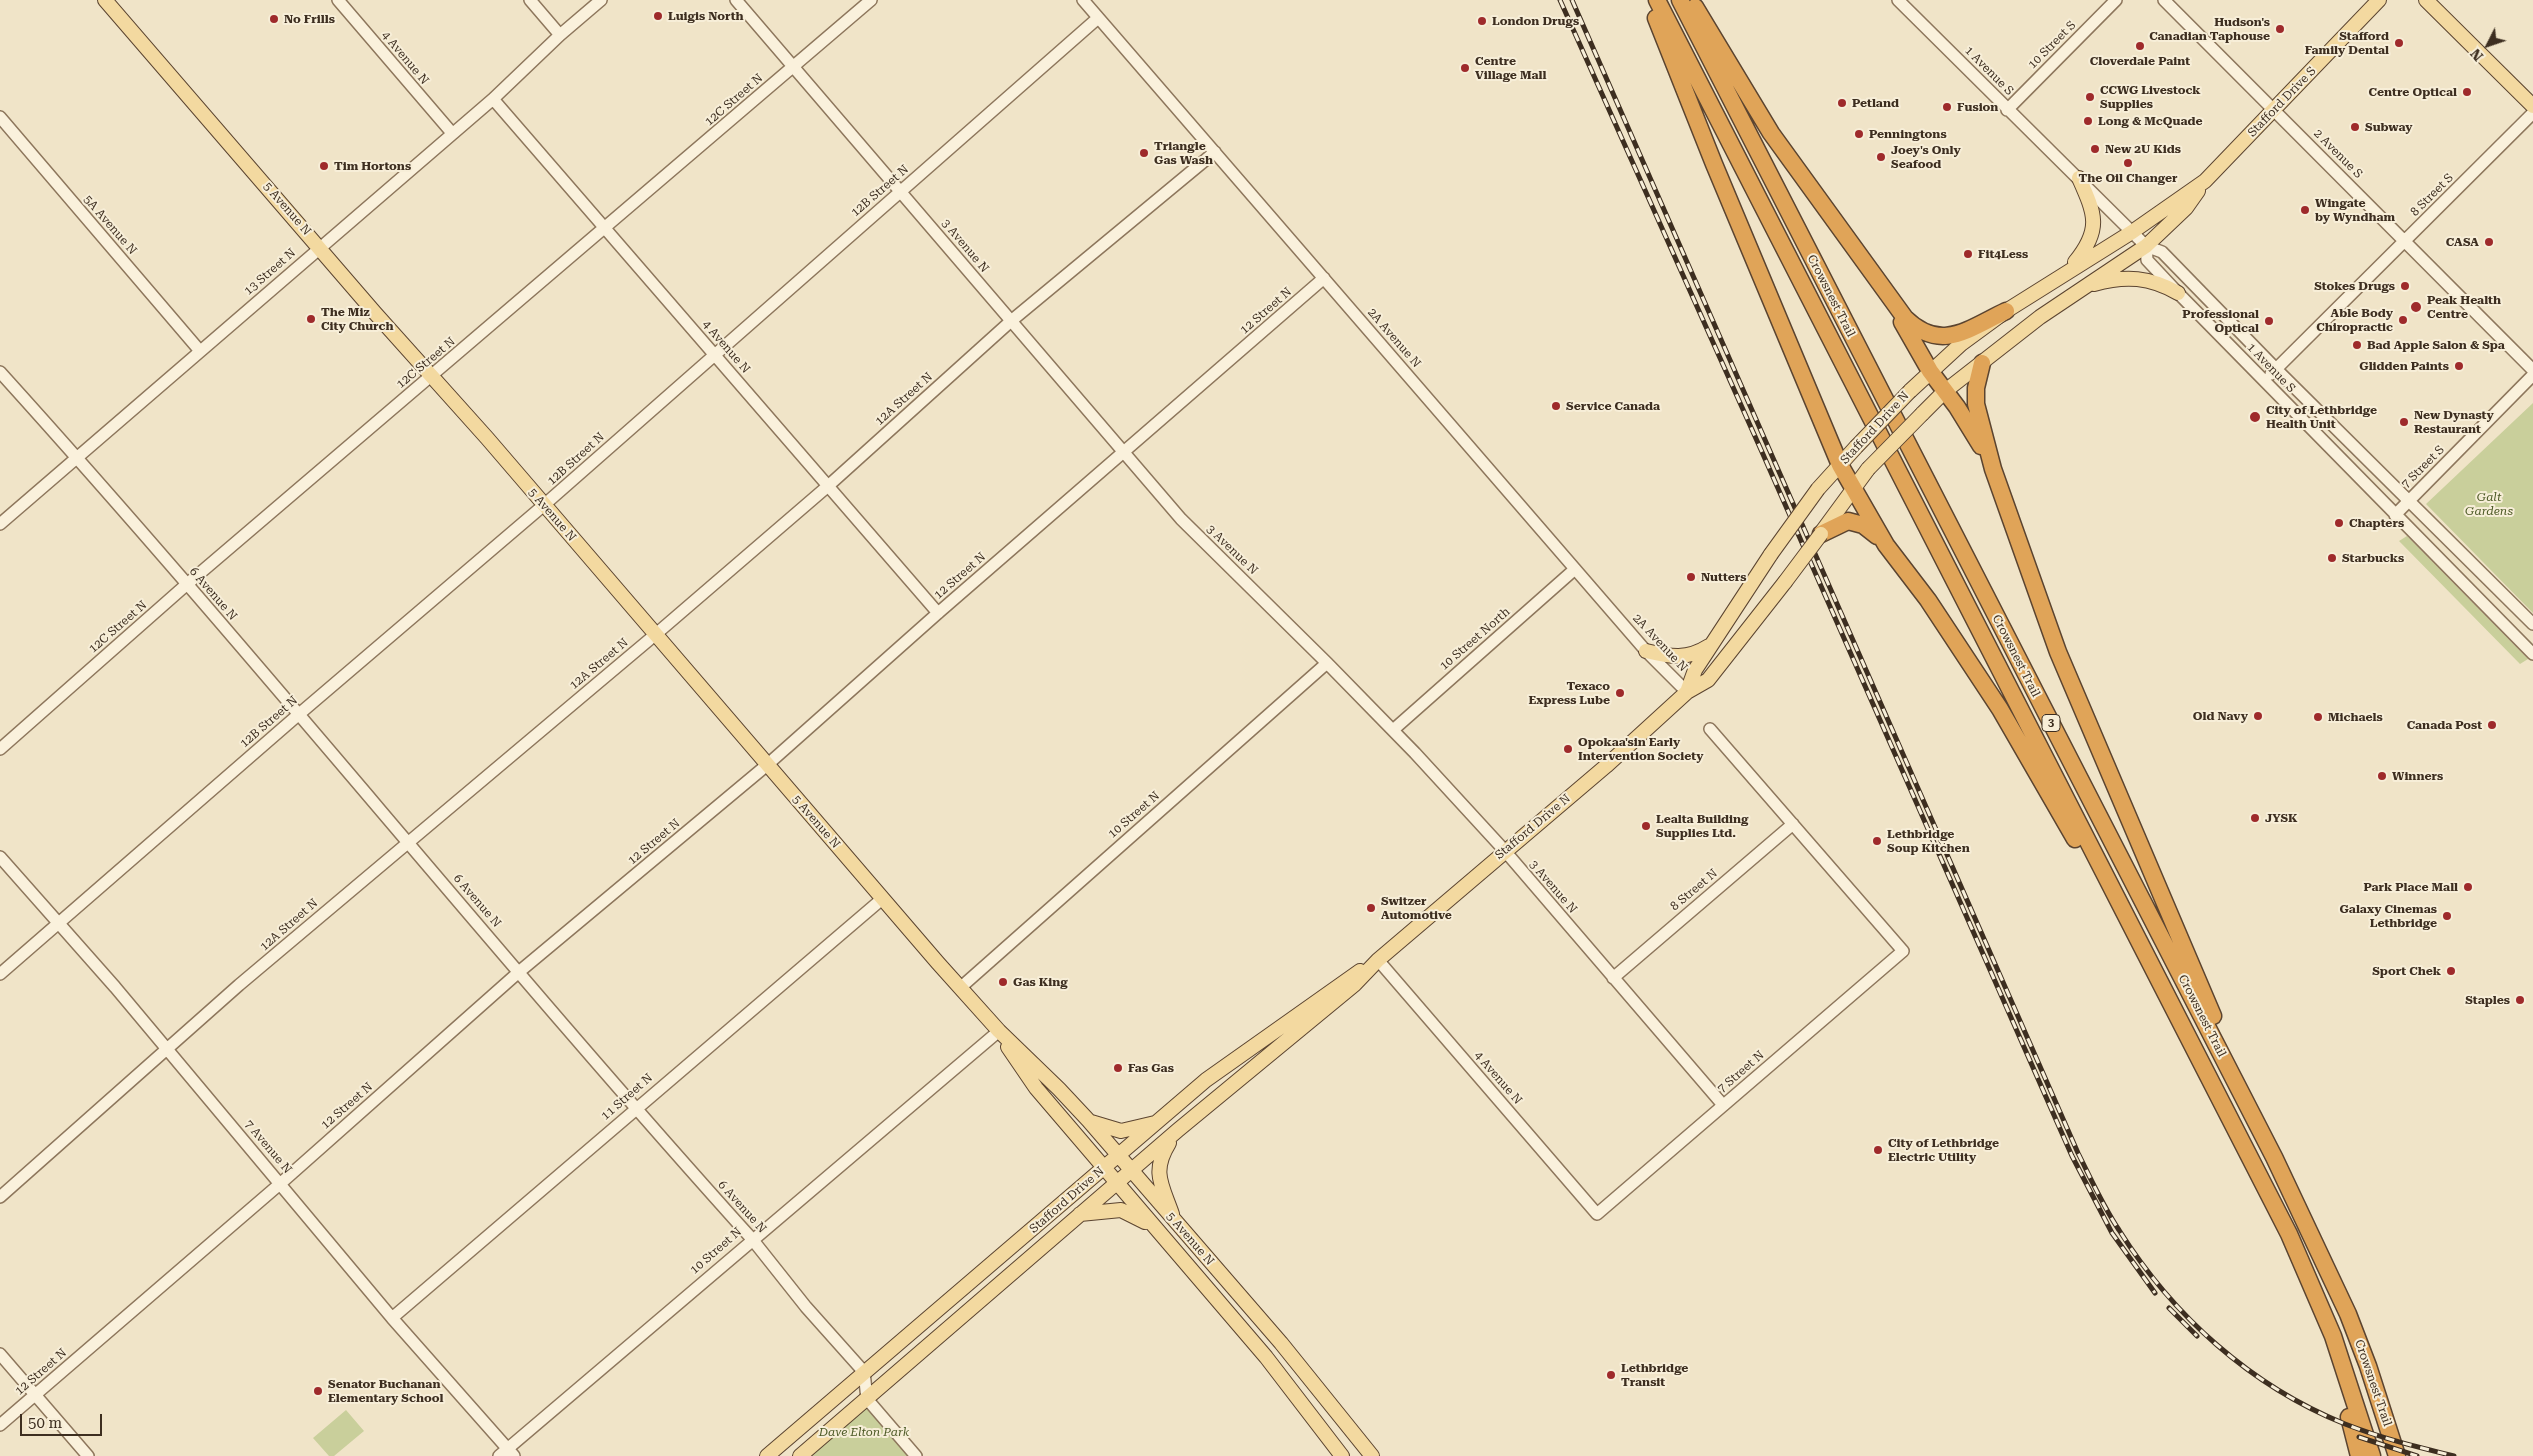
<!DOCTYPE html>
<style>
body{margin:0}
#map{position:relative;width:2533px;height:1456px;overflow:hidden;background:#f0e4c8;font-family:"Roboto Serif",serif}
canvas{display:block}
.north{position:absolute;left:2463px;top:20px;width:50px;height:50px;-webkit-text-stroke:4px #f7eed8;paint-order:stroke;rotate:229deg;font-size:14px;font-weight:700;line-height:20px;text-align:center;color:#3d2e20}
.north::after{content:'';display:block;margin:auto;width:18px;height:22px;background:#3d2e20;clip-path:polygon(50% 0,100% 100%,50% 72%,0 100%)}
.scale{position:absolute;left:20px;top:1414px;width:82px;height:22px;box-sizing:border-box;border:2px solid #3d2e20;border-top:0;padding-left:6px;font-size:15px;line-height:18px;white-space:nowrap;color:#3d2e20;-webkit-text-stroke:4px #f7eed8;paint-order:stroke}
</style>
<div id="map">
<canvas width="2533" height="1456"></canvas>
<div class="north">N</div>
<div class="scale">50 m</div>
</div>
<script>
const g = document.querySelector('canvas').getContext('2d');
g.lineJoin = 'round';
function fillPath(path, color) { g.fillStyle = color; g.fill(path, 'evenodd'); }
function strokePath(path, color, width, dash) { g.strokeStyle = color; g.lineWidth = width; g.lineCap = dash ? 'butt' : 'round'; g.setLineDash(dash || []); g.stroke(path); }
function drawText(font, color, halo, rows, align = 'center') {
  g.font = font + ' "Roboto Serif",serif'; g.lineWidth = 4; g.setLineDash([]); g.textBaseline = 'middle'; g.strokeStyle = halo; g.fillStyle = color; for (const [text, x, y, turn = 0] of rows) {
    g.save(); g.translate(x, y); g.rotate((+turn || 0) * Math.PI / 180); g.textAlign = isNaN(turn) ? turn : align; if (halo) g.strokeText(text, 0, 0); g.fillText(text, 0, 0); g.restore();
  }
}
fillPath(new Path2D(`
 M2533 403V613L2426 504Z
 M2407 536 2528 659 2520 664 2399 541Z
 M867 1399 916 1456H800Z
 M346 1410 364 1431 334 1456H329L313 1438Z`), '#c9cf9b');
const minor = new Path2D(`
 M338 0 452 133
 M530 0 560 35
 M736 0 1181 519 1327 663 1415 753 1505 851 1723 1105
 M1083 0 1646 651 1687 692
 M1898 0 2146 246 2162 252 2276 369 2533 624
 M2164 0 2533 370
 M493 99 938 613
 M2007 110 2116 0
 M0 117 200 351
 M2146 246 2147 260 2178 293 2533 654
 M0 372C257 656 496 955 752 1239L806 1307 864 1372 867 1399 916 1456
 M2271 374 2533 113
 M2395 515 2533 375
 M0 524 493 99 560 35 601 0
 M1393 730 1575 569
 M0 749 186 585 871 0
 M0 857 115 987 392 1318 514 1456
 M1378 960 1597 1214 1903 951 1710 729
 M0 974 298 715 544 505 1098 18
 M1613 978 1793 824
 M960 988 1327 663
 M0 1197 239 985 656 634 828 486 1011 321 1215 152
 M392 1318 882 899
 M0 1354 88 1456
 M0 1425 281 1183 520 971 767 765 938 613 1324 278
 M499 1456 999 1031`);
const major = new Path2D(`
 M105 0 375 313 487 438 938 963 999 1031 1059 1089 1088 1120 1281 1343 1372 1456
 M2426 0 2533 106
 M2075 262C2102 229 2095 214 2079 178
 M2094 284C2126 275 2150 277 2178 293
 M1910 391 1961 344 2006 311 2132 232 2205 181 2379 0
 M1922 414 1944 392 2040 317 2146 246 2186 208 2198 191
 M1818 489 1856 447
 M1821 533 1868 469
 M1646 651C1671 657 1687 660 1709 646
 M1687 692 1695 670 1771 554
 M1008 1047 1036 1088 1266 1357 1342 1456
 M1091 1122 1121 1131 1155 1123
 M1169 1143C1151 1172 1162 1185 1172 1214
 M1080 1214 1121 1210 1145 1222
 M767 1456 1206 1080 1360 971
 M800 1456 1178 1130 1355 984 1378 960 1606 766 1687 692 1708 680 1785 582`);
const highway = new Path2D(`
 M1657 0 2289 1234 2333 1336 2372 1456
 M1680 0 2274 1157 2348 1314 2368 1366 2397 1456
 M1695 7 1771 133 1905 318C1941 353 1968 329 2006 311
 M1656 18 1714 164 1840 465 1886 545 1928 600 2000 709 2075 839
 M1902 322 1930 371 1957 407 1981 446
 M1982 363 1976 388V404L1993 469 2058 652 2213 1016
 M1821 534 1848 521 1863 525 1877 536
 M2349 1417 2359 1456`);
strokePath(minor, '#8d765c', 14);
strokePath(major, '#5b4430', 16);
strokePath(highway, '#5b4430', 19);
strokePath(minor, '#faf1dc', 11);
strokePath(major, '#f3d9a0', 14);
strokePath(highway, '#e0a458', 16);
const rail = new Path2D(`
 M1560 0 1762 452 2072 1156 2112 1233 2155 1293
 M1572 0 2078 1153C2091 1179 2103 1206 2119 1230 2173 1316 2251 1386 2345 1424 2381 1438 2417 1447 2454 1456
 M2169 1308 2197 1336
 M2359 1437 2417 1456`);
strokePath(rail, '#3d2e20', 5);
strokePath(rail, '#f7eed8', 3, [9]);
const majorBridge = new Path2D(`
 M1856 447 1910 391
 M1868 469 1922 414
 M1771 554 1818 489
 M1785 582 1821 534`);
strokePath(majorBridge, '#5b4430', 16, []);
strokePath(majorBridge, '#f3d9a0', 14);
for (const [x, y, r, color] of [
 [658,16,5,"#9e2a2b"],
 [274,19,5,"#9e2a2b"],
 [1482,21,5,"#9e2a2b"],
 [2280,29,5,"#9e2a2b"],
 [2399,43,5,"#9e2a2b"],
 [2140,46,5,"#9e2a2b"],
 [1465,68,5,"#9e2a2b"],
 [2467,92,5,"#9e2a2b"],
 [2090,97,5,"#9e2a2b"],
 [1842,103,5,"#9e2a2b"],
 [1947,107,5,"#9e2a2b"],
 [2088,121,5,"#9e2a2b"],
 [2355,127,5,"#9e2a2b"],
 [1859,134,5,"#9e2a2b"],
 [2095,149,5,"#9e2a2b"],
 [1144,153,5,"#9e2a2b"],
 [1881,157,5,"#9e2a2b"],
 [2128,163,5,"#9e2a2b"],
 [324,166,5,"#9e2a2b"],
 [2305,210,5,"#9e2a2b"],
 [2489,242,5,"#9e2a2b"],
 [1968,254,5,"#9e2a2b"],
 [2405,286,5,"#9e2a2b"],
 [2416,307,6,"#9e2a2b"],
 [311,319,5,"#9e2a2b"],
 [2403,320,5,"#9e2a2b"],
 [2269,321,5,"#9e2a2b"],
 [2357,345,5,"#9e2a2b"],
 [2459,366,5,"#9e2a2b"],
 [1556,406,5,"#9e2a2b"],
 [2255,417,6,"#9e2a2b"],
 [2404,422,5,"#9e2a2b"],
 [2339,523,5,"#9e2a2b"],
 [2332,558,5,"#9e2a2b"],
 [1691,577,5,"#9e2a2b"],
 [1620,693,5,"#9e2a2b"],
 [2258,716,5,"#9e2a2b"],
 [2318,717,5,"#9e2a2b"],
 [2492,725,5,"#9e2a2b"],
 [1568,749,5,"#9e2a2b"],
 [2382,776,5,"#9e2a2b"],
 [2255,818,5,"#9e2a2b"],
 [1646,826,5,"#9e2a2b"],
 [1877,841,5,"#9e2a2b"],
 [2468,887,5,"#9e2a2b"],
 [1371,908,5,"#9e2a2b"],
 [2447,916,5,"#9e2a2b"],
 [2451,971,5,"#9e2a2b"],
 [1003,982,5,"#9e2a2b"],
 [2520,1000,5,"#9e2a2b"],
 [1118,1068,5,"#9e2a2b"],
 [1878,1150,5,"#9e2a2b"],
 [1611,1375,5,"#9e2a2b"],
 [318,1391,5,"#9e2a2b"]
]) { const dot = new Path2D(); dot.arc(x, y, r, 0, 2 * Math.PI); g.fillStyle = color; g.fill(dot); strokePath(dot, '#f7eed8', 2); }
for (const [x, y, w] of [
 [2051,723,18]
]) { const box = new Path2D(); box.roundRect(x - w / 2, y - 8.5, w, 17, 4); g.fillStyle = '#f7eed8'; g.fill(box); strokePath(box, '#3d2e20', 1); }
drawText('bold 11px', '#3d2e20', null, [
 ["3",2051,723]
]);
drawText('bold 12px', '#3d2e20', '#f7eed8', [
 ["Luigis North",668,16],
 ["No Frills",284,19],
 ["London Drugs",1492,21],
 ["Hudson's",2270,22,"right"],
 ["Canadian Taphouse",2270,36,"right"],
 ["Stafford",2389,36,"right"],
 ["Family Dental",2389,50,"right"],
 ["Centre",1475,61],
 ["Village Mall",1475,75],
 ["Cloverdale Paint",2140,61,"center"],
 ["CCWG Livestock",2100,90],
 ["Supplies",2100,104],
 ["Centre Optical",2457,92,"right"],
 ["Petland",1852,103],
 ["Fusion",1957,107],
 ["Long & McQuade",2098,121],
 ["Subway",2365,127],
 ["Penningtons",1869,134],
 ["Triangle",1154,146],
 ["Gas Wash",1154,160],
 ["New 2U Kids",2105,149],
 ["Joey's Only",1891,150],
 ["Seafood",1891,164],
 ["Tim Hortons",334,166],
 ["The Oil Changer",2128,178,"center"],
 ["Wingate",2315,203],
 ["by Wyndham",2315,217],
 ["CASA",2479,242,"right"],
 ["Fit4Less",1978,254],
 ["Stokes Drugs",2395,286,"right"],
 ["Peak Health",2427,300],
 ["Centre",2427,314],
 ["The Miz",321,312],
 ["City Church",321,326],
 ["Able Body",2393,313,"right"],
 ["Chiropractic",2393,327,"right"],
 ["Professional",2259,314,"right"],
 ["Optical",2259,328,"right"],
 ["Bad Apple Salon & Spa",2367,345],
 ["Glidden Paints",2449,366,"right"],
 ["Service Canada",1566,406],
 ["City of Lethbridge",2266,410],
 ["Health Unit",2266,424],
 ["New Dynasty",2414,415],
 ["Restaurant",2414,429],
 ["Chapters",2349,523],
 ["Starbucks",2342,558],
 ["Nutters",1701,577],
 ["Texaco",1610,686,"right"],
 ["Express Lube",1610,700,"right"],
 ["Old Navy",2248,716,"right"],
 ["Michaels",2328,717],
 ["Canada Post",2482,725,"right"],
 ["Opokaa'sin Early",1578,742],
 ["Intervention Society",1578,756],
 ["Winners",2392,776],
 ["JYSK",2265,818],
 ["Lealta Building",1656,819],
 ["Supplies Ltd.",1656,833],
 ["Lethbridge",1887,834],
 ["Soup Kitchen",1887,848],
 ["Park Place Mall",2458,887,"right"],
 ["Switzer",1381,901],
 ["Automotive",1381,915],
 ["Galaxy Cinemas",2437,909,"right"],
 ["Lethbridge",2437,923,"right"],
 ["Sport Chek",2441,971,"right"],
 ["Gas King",1013,982],
 ["Staples",2510,1000,"right"],
 ["Fas Gas",1128,1068],
 ["City of Lethbridge",1888,1143],
 ["Electric Utility",1888,1157],
 ["Lethbridge",1621,1368],
 ["Transit",1621,1382],
 ["Senator Buchanan",328,1384],
 ["Elementary School",328,1398]
], 'left');
drawText('12px', '#3d2e20', '#f7eed8', [
 ["10 Street S",2052,45,-45],
 ["4 Avenue N",405,58,50],
 ["1 Avenue S",1989,71,45],
 ["12C Street N",734,100,-41],
 ["Stafford Drive S",2282,102,-46],
 ["2 Avenue S",2338,154,45],
 ["12B Street N",880,191,-41],
 ["8 Street S",2432,195,-45],
 ["5 Avenue N",287,209,49],
 ["5A Avenue N",110,225,49],
 ["3 Avenue N",965,246,50],
 ["13 Street N",270,272,-41],
 ["Crowsnest Trail",1831,296,63],
 ["12 Street N",1266,311,-41],
 ["2A Avenue N",1394,338,49],
 ["4 Avenue N",726,347,49],
 ["12C Street N",426,363,-40],
 ["1 Avenue S",2271,368,46],
 ["12A Street N",904,399,-42],
 ["Stafford Drive N",1875,428,-47],
 ["12B Street N",576,459,-42],
 ["7 Street S",2423,467,-45],
 ["5 Avenue N",552,515,49],
 ["3 Avenue N",1232,550,44],
 ["12 Street N",960,576,-41],
 ["6 Avenue N",213,594,49],
 ["12C Street N",118,627,-41],
 ["10 Street North",1475,639,-41],
 ["2A Avenue N",1660,643,47],
 ["Crowsnest Trail",2016,656,63],
 ["12A Street N",599,664,-40],
 ["12B Street N",269,722,-41],
 ["10 Street N",1134,815,-41],
 ["5 Avenue N",816,822,49],
 ["Stafford Drive N",1533,827,-40],
 ["12 Street N",654,842,-40],
 ["3 Avenue N",1553,887,49],
 ["8 Street N",1694,890,-40],
 ["6 Avenue N",477,901,49],
 ["12A Street N",289,925,-41],
 ["Crowsnest Trail",2202,1016,63],
 ["7 Street N",1741,1072,-41],
 ["4 Avenue N",1498,1078,49],
 ["11 Street N",627,1097,-41],
 ["12 Street N",347,1106,-41],
 ["7 Avenue N",268,1147,50],
 ["Stafford Drive N",1067,1200,-41],
 ["6 Avenue N",742,1207,48],
 ["5 Avenue N",1190,1239,49],
 ["10 Street N",716,1251,-41],
 ["12 Street N",41,1372,-41],
 ["Crowsnest Trail",2373,1383,71]
]);
drawText('italic 12px', '#4d5a26', '#f7eed8', [
 ["Galt",2489,497],
 ["Gardens",2489,511],
 ["Dave Elton Park",864,1432]
]);
</script>
